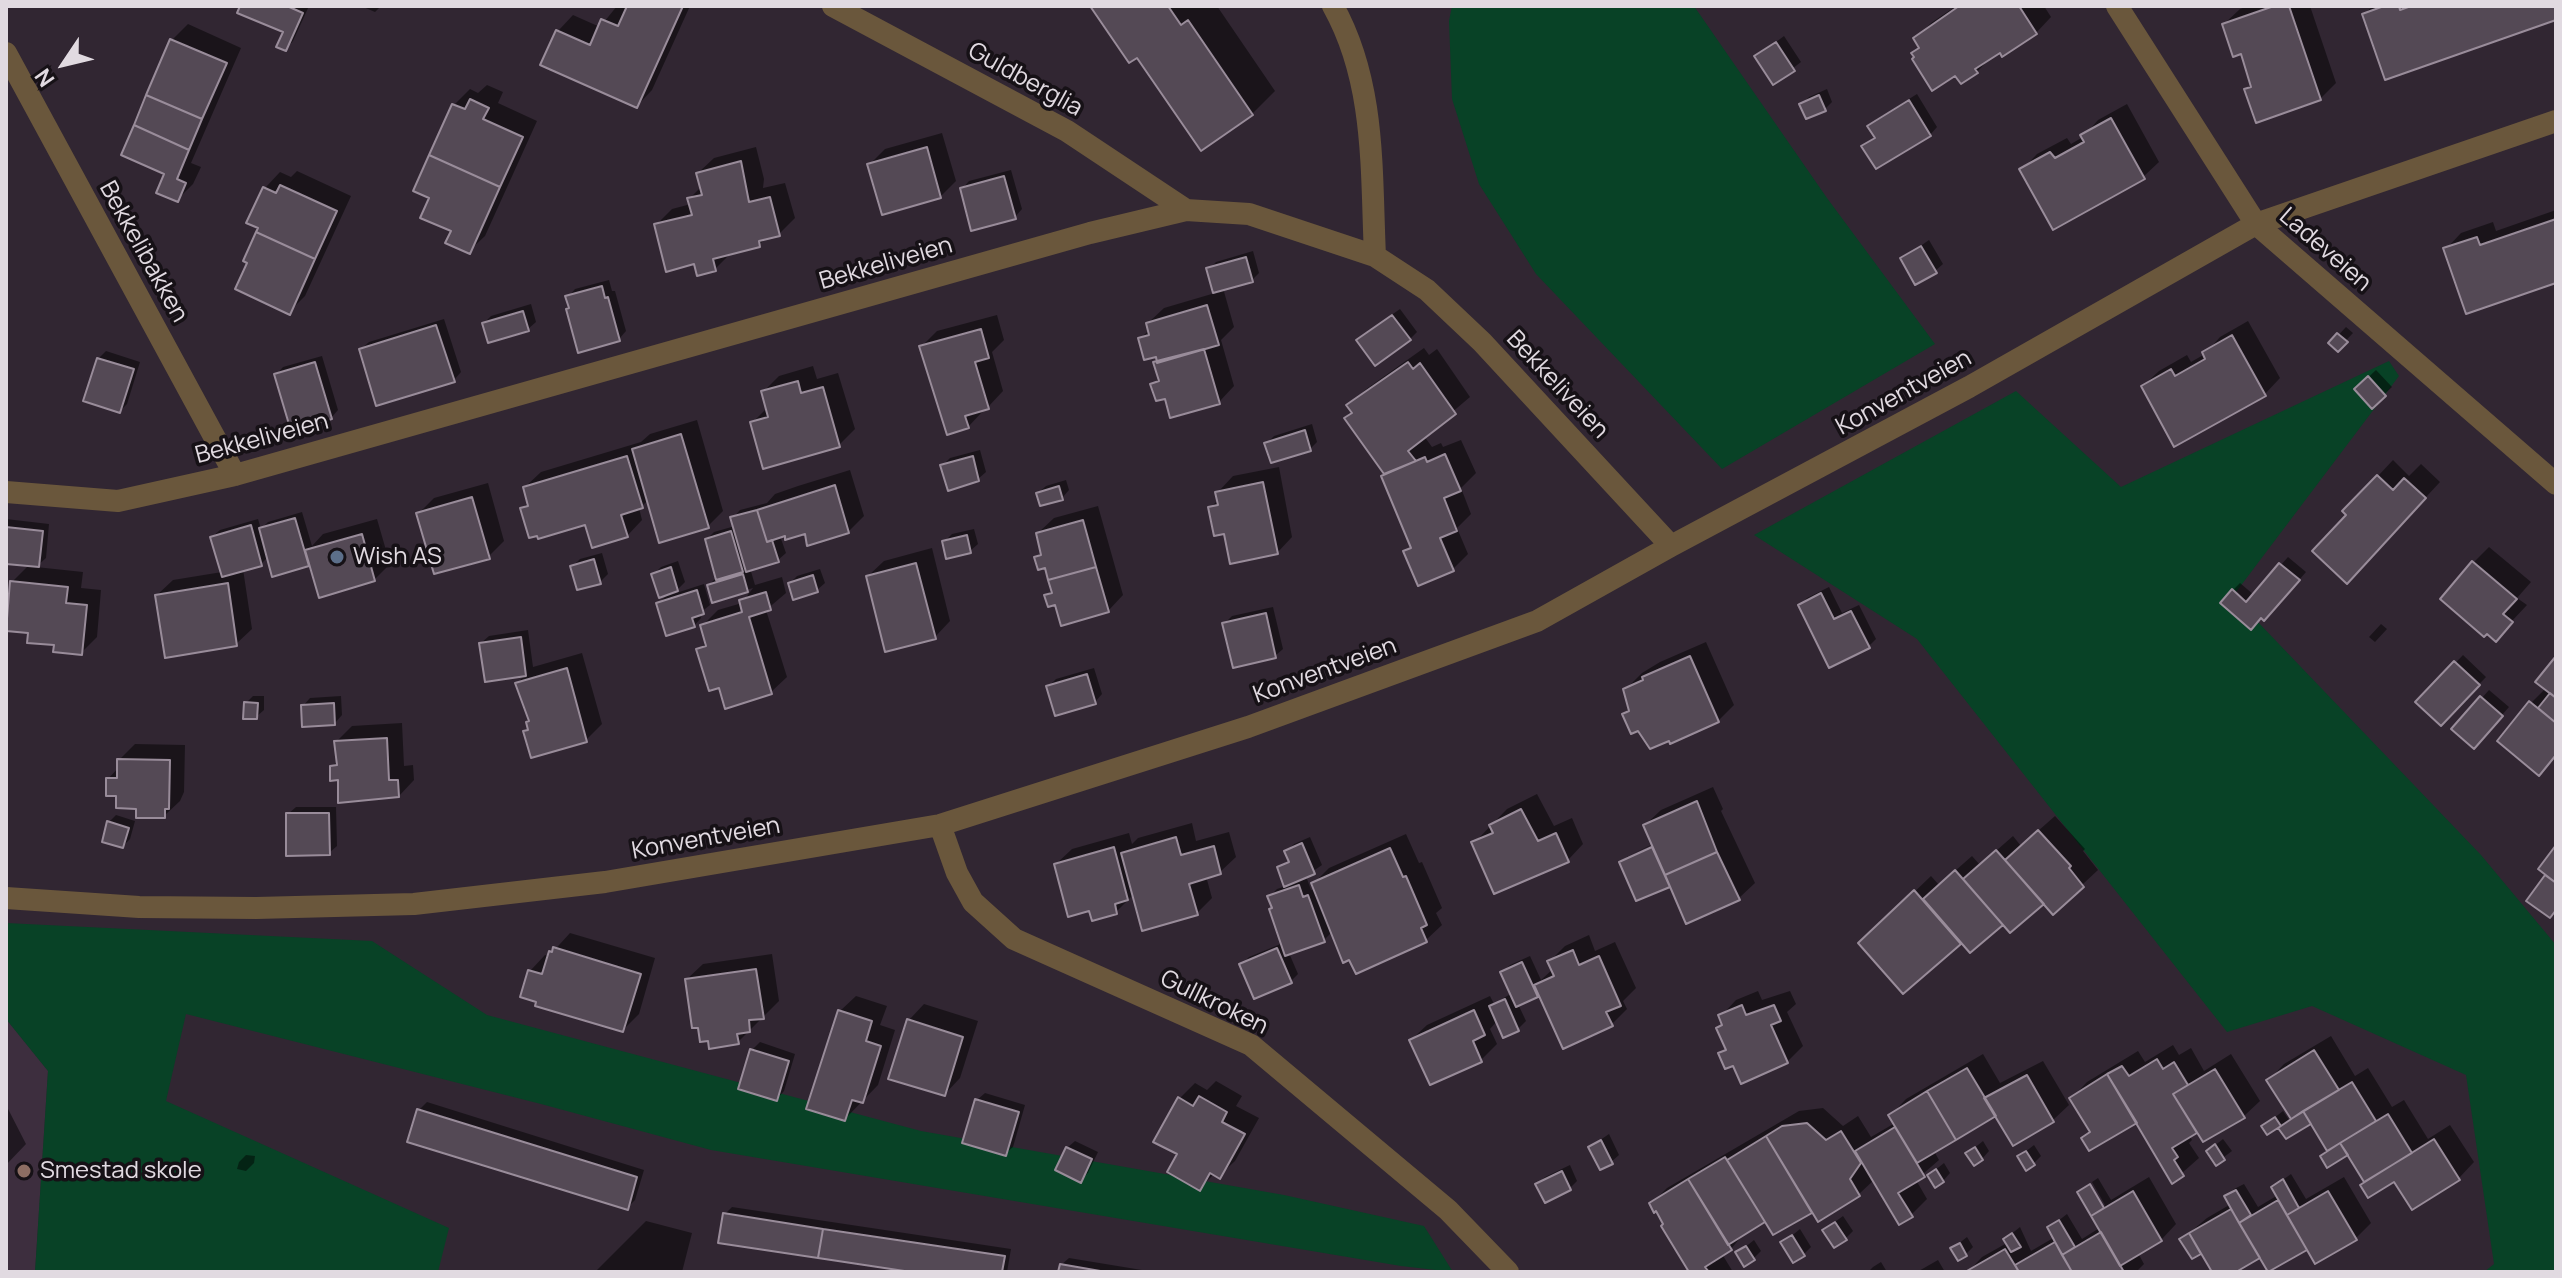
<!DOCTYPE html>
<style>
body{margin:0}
#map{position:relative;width:2562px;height:1278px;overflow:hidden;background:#312632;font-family:Manrope,sans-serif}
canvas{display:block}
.frame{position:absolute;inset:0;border:8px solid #e1dae1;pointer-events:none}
.north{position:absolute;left:24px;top:24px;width:80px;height:80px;-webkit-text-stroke:6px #161116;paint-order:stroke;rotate:235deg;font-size:22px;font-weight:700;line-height:32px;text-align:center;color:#e1dae1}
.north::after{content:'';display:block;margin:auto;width:28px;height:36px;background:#e1dae1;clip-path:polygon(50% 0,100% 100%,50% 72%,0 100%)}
</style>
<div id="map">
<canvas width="2562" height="1278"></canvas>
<div class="frame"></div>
<div class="north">N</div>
</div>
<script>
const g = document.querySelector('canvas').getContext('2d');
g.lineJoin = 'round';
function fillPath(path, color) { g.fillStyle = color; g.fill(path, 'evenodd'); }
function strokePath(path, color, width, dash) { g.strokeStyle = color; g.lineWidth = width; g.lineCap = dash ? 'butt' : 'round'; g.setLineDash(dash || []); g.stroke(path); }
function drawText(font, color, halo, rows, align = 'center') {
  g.font = font + ' Manrope,sans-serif'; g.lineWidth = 7; g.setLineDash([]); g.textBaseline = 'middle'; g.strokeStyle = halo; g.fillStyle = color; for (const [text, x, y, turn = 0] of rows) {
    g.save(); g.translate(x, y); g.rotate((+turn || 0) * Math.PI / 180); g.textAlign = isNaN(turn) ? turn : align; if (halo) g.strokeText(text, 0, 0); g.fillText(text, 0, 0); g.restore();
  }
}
fillPath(new Path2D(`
 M6 1019 48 1071 35 1272H6Z`), '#3d2e3e');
fillPath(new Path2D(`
 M1452 6H1694L1827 198 1935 344 1722 469 1536 274 1479 184 1452 99 1449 21Z
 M2389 361 2399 376 2233 596 2481 855 2556 945V1272H2484L2494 1264 2466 1075 2312 1006 2227 1032 1917 639 1754 535 2016 391 2121 487Z
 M6 923 372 941 487 1015 921 1131 1284 1195 1424 1226 1453 1272 1401 1266 711 1150 541 1104 186 1014 166 1101 449 1228 438 1272H35L48 1071 6 1019Z`), '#084226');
fillPath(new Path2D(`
 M242 6H309L293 41 286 49 285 31Z
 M361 6H381L375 12Z
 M617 6 628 8 629 6H690L652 90 637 106 543 64 558 31 573 15 600 27Z
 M1092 6H1217L1275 91 1252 114 1137 55Z
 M1956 6H2044L2051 17 2036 33 1993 55 1977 72 1956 73 1916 57 1921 46 1915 39 1931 23Z
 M2248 6H2310L2336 83 2320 99 2246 89 2252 84 2242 52 2224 24 2240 9Z
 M2373 6H2556V18L2364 14Z
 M188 24 241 48 191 163 201 167 193 184 177 200 167 173 172 40Z
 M1784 36 1801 62 1774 83 1756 57Z
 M487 85 503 92 498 103 537 121 485 236 469 251 432 197 454 105 470 89 478 93Z
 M1827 89 1832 102 1825 109 1802 104 1809 97Z
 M1917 94 1937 127 1930 135 1864 146 1876 136 1870 126 1877 119Z
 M2127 104 2159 162 2143 177 2022 170 2037 154 2067 138 2071 144 2083 137 2098 120Z
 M942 133 956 181 940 197 870 164 885 149Z
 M756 147 764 179 763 188 785 183 795 218 779 234 767 237 759 245 730 254 715 269 695 262 656 225 672 209 691 204 689 199 702 186 698 173 714 158Z
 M1011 170 1022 209 1015 217 962 189 969 181Z
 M297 171 351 196 305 296 289 312 249 262 260 227 265 188 280 172 291 177Z
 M2556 210V281L2446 249 2461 233 2493 222 2496 231Z
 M1929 240 1943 264 1935 271 1902 259Z
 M1253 251 1259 273 1252 280 1223 288 1234 327 1221 340 1234 386 1219 402 1166 397 1153 384 1160 377 1158 359 1140 339 1150 329 1148 323 1164 308 1215 293 1209 269 1216 262Z
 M609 280 612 291H615L626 331 619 339 570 307 568 297 575 289Z
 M531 304 536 322 528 329 484 323 491 316Z
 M1400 309 1417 332 1410 339 1366 333Z
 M997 315 1004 340 992 352 1003 391 988 407 983 408V411L968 427 921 347 937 331Z
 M444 319 461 372 454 380 361 349 369 342Z
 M2248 321 2280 378 2265 394 2143 386 2159 371 2187 355 2191 362 2205 354 2220 337Z
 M2346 327 2353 333 2338 349 2331 343Z
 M1424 348 1429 355 1437 349 1470 397 1424 436 1432 447 1441 443 1443 447 1461 440 1476 473 1461 488 1471 514 1457 528 1468 554 1453 569 1406 552 1412 545 1383 477 1386 474 1347 419 1353 412 1349 406 1365 390Z
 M106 351 140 362 127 404 120 411 98 359Z
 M322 356 338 410 331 418 276 375 283 367Z
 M813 366 817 379 838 373 855 429 839 445 752 423 768 407 763 392 779 376Z
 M2376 370 2392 387 2372 406 2356 389Z
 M697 420 723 511 708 526 649 500 639 508 642 520 627 536 586 523 522 509 529 501 525 487 541 472 641 442 650 434Z
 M1312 424 1317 442 1310 449 1267 443 1274 436Z
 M980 450 986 472 978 479 943 465 950 458Z
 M2393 460 2409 476 2421 464 2440 482 2362 566 2349 515 2378 476Z
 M1279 467 1292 537 1277 553 1226 531 1210 508 1219 499 1218 492 1233 476Z
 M850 470 864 516 848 532H806L780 536 786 553 778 560 750 568 755 585 782 577 786 593 766 610 787 677 771 692 720 686 699 650 706 642 702 626 718 610 742 603 753 588 714 600 709 585 717 577 707 539 714 532 735 526 733 518 740 510 767 503 775 494 798 486Z
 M1066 480 1069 490 1062 498 1038 493 1046 486Z
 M488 483 504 541 488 557 419 513 434 498Z
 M1098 506 1123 595 1108 611 1057 603 1047 595 1053 589 1046 566 1036 557 1043 551 1038 533 1054 518Z
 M302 512 312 546 323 534 377 519 390 564 374 580 311 561 308 565 269 556 261 564 243 569 252 629 236 644 157 595 173 580 222 572 212 537 220 530 258 519 261 529 268 522Z
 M6 519 49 524 46 558 36 567 83 572 81 588 101 590 97 637 81 653 30 632 12 582 30 564 6 562Z
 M974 529 978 544 970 551 944 542 952 534Z
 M2489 547 2531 582 2517 598 2527 605 2495 639 2473 563Z
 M932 548 950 621 935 637 868 576 884 561Z
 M602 553 608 574 600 582 573 566 580 559Z
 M2288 557 2306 572 2272 611 2262 615 2251 627 2233 590 2240 583 2254 595Z
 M678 561 685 582 673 594 704 584 710 605 700 613 701 618 694 626 658 604 670 592 654 574 661 567Z
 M820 569 825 583 817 590 790 583 797 576Z
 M1829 587 1842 613 1859 605 1876 639 1868 647 1800 605 1807 598Z
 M1273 607 1283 649 1275 656 1224 624 1232 616Z
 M2381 624 2387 629 2375 642 2369 637Z
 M528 630 533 667 582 653 602 724 586 740 526 732 529 728 530 720 517 683 526 674 487 680 481 643 489 636Z
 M1706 642 1734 705 1718 721 1670 738 1624 714 1631 708 1626 689 1642 673 1660 662Z
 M2463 655 2486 677 2441 724 2418 702Z
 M2556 661V756L2539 773 2531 703 2546 688Z
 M1094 668 1102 694 1095 702 1048 687 1056 679Z
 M2489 690 2509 707 2481 739 2454 729Z
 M253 696H264V710L256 717 246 703Z
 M341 696 342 715 335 723 303 706 310 698Z
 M402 723 404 766 413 765 414 780 399 796 340 778 332 767 338 760 336 742 352 726Z
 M135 744 185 745 184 792 180 801 164 816 138 807 108 779 119 767V760Z
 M1713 787 1723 809 1721 811 1755 883 1739 898 1687 921 1670 883 1668 885 1622 862 1628 856V860L1662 845 1661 841 1628 856 1653 844 1645 825 1661 810Z
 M1537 794 1554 826 1572 818 1583 844 1568 860 1474 843 1507 809Z
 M296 807H336L337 846 329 853 288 814Z
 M116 815 135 821 130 839 123 846 109 822Z
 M2055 816 2085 849 2083 851 2098 870 2053 912 2044 902 2003 922 1970 951 1962 941 1903 991 1861 943 1931 876 1939 885 1972 856 1980 865 2013 836 2021 846Z
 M1192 823 1196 841 1229 832 1236 857 1220 872 1206 876 1212 898 1197 913 1134 894 1116 912 1091 909 1056 864 1072 849 1129 833 1132 844 1138 838Z
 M1406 834 1419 863 1422 862 1442 908 1436 913 1442 925 1426 940 1332 932 1324 940 1289 953 1298 974 1291 981 1241 965 1249 957 1283 943 1270 896 1277 889 1286 886 1279 868 1290 859 1287 851 1294 844 1310 837 1322 865 1306 876 1311 890 1315 889 1313 884 1329 868Z
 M570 933 655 958 639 1014 623 1030 530 971 545 955 549 956Z
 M1589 935 1595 951 1615 942 1636 988 1623 1001 1627 1009 1611 1025 1540 993 1518 1004 1526 1021 1518 1029 1504 1035 1498 1020 1490 1029 1497 1044 1481 1060 1411 1040 1427 1025 1490 996 1494 1004 1512 993 1503 972 1510 965 1530 956 1541 980 1553 969 1549 962 1565 946Z
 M772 954 779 1001 738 1042 687 979 703 964Z
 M1758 991 1762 1000 1790 991 1796 1004 1787 1012 1803 1046 1787 1062 1734 1063 1720 1054 1727 1047 1719 1028 1724 1023 1721 1016 1736 1000Z
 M856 996 887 1006 880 1025 895 1030 878 1085 845 1119 840 1011Z
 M924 1004 978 1021 960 1078 945 1094 909 1020Z
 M2331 1036 2355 1076 2368 1068 2392 1107 2404 1100 2428 1139 2450 1125 2474 1162 2459 1178 2366 1182 2348 1153 2322 1156 2329 1150 2311 1121 2287 1137 2279 1125 2264 1126 2283 1111 2289 1120 2293 1118 2269 1080 2284 1064Z
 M760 1042 795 1054 784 1091 777 1099 752 1050Z
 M2173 1045 2179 1055 2191 1048 2204 1071 2231 1054 2260 1101 2244 1116 2203 1139 2198 1130 2189 1135 2192 1140 2189 1143 2199 1158 2173 1181 2138 1121 2083 1138 2091 1130 2072 1098 2087 1082 2138 1051 2145 1062Z
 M1983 1054 2000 1083 2043 1061 2069 1105 2053 1120 1996 1114 1934 1151 1939 1160 1916 1180 1927 1199 1911 1215 1874 1180 1859 1194 1813 1210 1774 1232 1766 1219 1745 1232 1731 1249 1722 1254 1733 1272H1692L1666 1224 1651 1204 1667 1188 1799 1111 1823 1108 1843 1126 1858 1116 1871 1137 1895 1123 1891 1115 1906 1099Z
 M1216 1081 1242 1096 1236 1106 1259 1118 1235 1161 1219 1176 1214 1174 1200 1188 1179 1154 1180 1098 1195 1083 1207 1090Z
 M985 1093 1025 1105 1013 1147 1005 1154 977 1100Z
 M427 1102 644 1170 635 1200 627 1208 419 1110Z
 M6 1105 26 1144 6 1165Z
 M1609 1134 1619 1155 1611 1162 1590 1147Z
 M2223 1139 2232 1151 2216 1163 2208 1151Z
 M1075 1141 1098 1152 1088 1173 1081 1180 1067 1148Z
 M1983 1141 1989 1151 1982 1159 1968 1153Z
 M2034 1145 2041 1156 2034 1163 2020 1156Z
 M246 1155 255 1156 254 1163 246 1171 237 1169 239 1162Z
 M1944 1163 1950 1173 1943 1181 1929 1175Z
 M1570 1165 1577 1181 1570 1188 1537 1184 1545 1177Z
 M2291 1174 2306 1199 2344 1177 2371 1223 2356 1238 2308 1247 2268 1270 2260 1255 2232 1272H2214L2201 1250 2200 1252 2182 1239 2207 1218 2231 1204 2226 1197 2234 1189 2244 1184 2258 1207 2278 1195 2273 1187Z
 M2149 1177 2176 1224 2161 1240 2138 1253 2144 1264 2136 1272H1968L1982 1257 2007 1243 2005 1239 2020 1227 2031 1251 2055 1237 2049 1228 2067 1214 2082 1239 2101 1227 2080 1192 2088 1184 2102 1208 2105 1205 2092 1182 2098 1178 2111 1200Z
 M732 1207 1011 1249 1007 1272H925L725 1214Z
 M1843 1216 1853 1231 1846 1238 1824 1230Z
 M646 1221 692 1233 682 1272H595Z
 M1800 1229 1811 1247 1804 1254 1783 1243Z
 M1967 1237 1973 1247 1966 1254 1953 1248Z
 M1754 1240 1761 1251 1753 1259 1738 1253Z
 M1069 1258 1154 1272H1060L1061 1265Z
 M1938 1260 1945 1272H1917Z
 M1881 1262 1887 1272H1868L1873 1267Z`), '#0007');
const building = new Path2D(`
 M240 6H287L303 13 286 51 276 47 283 32 237 13Z
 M627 6H683L637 108 540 65 556 30 590 45 601 19 618 26Z
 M1090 6H1168L1181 25 1188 20 1253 115 1201 151 1137 58 1129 63Z
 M1959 6H2019L2037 34 2002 57 2000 53 1975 69 1978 73 1961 84 1955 76 1932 91 1912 59 1914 57 1911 53 1919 48 1913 38Z
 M2274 6H2289L2321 100 2256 123 2244 89 2251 87 2241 54 2233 57 2222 24Z
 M2384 6H2399L2400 10 2411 6H2556V20L2385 80 2362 14Z
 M170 39 227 63 202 119 146 95Z
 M1776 42 1795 71 1773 85 1754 56Z
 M146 95 202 119 189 150 134 125Z
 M1819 95 1826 111 1806 119 1799 104Z
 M470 99 489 108 483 119 523 137 500 187 429 155 452 104 465 109Z
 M1909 100 1931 136 1876 169 1861 146 1875 138 1867 126Z
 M2111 118 2145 179 2053 230 2019 169 2050 152 2055 158 2084 142 2080 135Z
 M134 125 189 150 177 179 186 183 178 202 156 193 164 174 121 155Z
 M927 147 941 198 882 215 867 164Z
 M429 155 500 187 470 254 445 243 451 231 420 218 429 198 413 191Z
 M741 161 749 202 770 197 780 236 759 241 760 247 713 259 716 271 697 276 694 264 666 272 654 224 692 215 687 198 702 195 696 173Z
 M1004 176 1016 219 971 231 960 188Z
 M280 185 337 211 315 259 256 232 258 228 246 223 263 187 276 193Z
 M2556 219V283L2466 314 2443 248 2477 237 2480 245Z
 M256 232 315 259 290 315 235 289 247 263 243 261Z
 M1921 246 1937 273 1915 285 1900 258Z
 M1246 257 1253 282 1213 293 1206 268Z
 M602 286 605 298 608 297 620 341 578 353 566 309 569 308 565 296Z
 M1207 305 1219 345 1157 363 1156 357 1144 360 1138 338 1149 335 1146 323Z
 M523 311 529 331 488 343 482 323Z
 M1392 315 1411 340 1375 366 1356 340Z
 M436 325 455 382 376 406 359 349Z
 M981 329 989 358 975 362 989 409 965 416 969 428 947 435 919 346Z
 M2337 333 2348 342 2338 352 2328 343Z
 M2232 335 2266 396 2174 447 2141 386 2171 369 2175 376 2205 359 2202 352Z
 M1204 349 1220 404 1170 418 1165 399 1156 401 1150 384 1159 381 1153 362Z
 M97 358 134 369 120 413 83 401Z
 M315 362 332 419 291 431 274 374Z
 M1408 362 1413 369 1420 363 1456 414 1408 451 1416 461 1384 474 1344 418 1352 413 1346 405Z
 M2368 376 2386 396 2372 409 2354 389Z
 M798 381 801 393 823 387 840 447 763 469 750 422 768 417 761 391Z
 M1305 430 1311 451 1271 463 1264 443Z
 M681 434 709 528 659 543 632 449Z
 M1445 454 1461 491 1444 498 1457 531 1440 538 1454 571 1418 586 1403 551 1411 548 1381 476 1425 457 1427 462Z
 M627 456 643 508 621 515 628 537 592 548 585 525 538 539 537 536 529 538 520 508 528 506 523 487Z
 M973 456 979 481 948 491 940 465Z
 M2377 475 2393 490 2404 478 2426 498 2347 584 2312 551 2346 515 2342 511Z
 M1263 482 1278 554 1230 564 1224 534 1214 536 1208 507 1218 505 1215 492Z
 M835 485 849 533 807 546 805 534 785 540V536L767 542 757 510Z
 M1059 486 1063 500 1040 506 1036 493Z
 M472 497 490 559 434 574 416 513Z
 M757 510 767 542 772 540 779 562 746 572 730 517Z
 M295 518 309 566 272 577 259 528Z
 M1083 520 1096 567 1048 580 1045 568 1038 570 1034 557 1041 555 1036 533Z
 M251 525 262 566 222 577 210 537Z
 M6 527 43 531 39 567 6 564Z
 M731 531 743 572 716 580 705 539Z
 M362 534 375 581 319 598 305 550Z
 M967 535 971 553 946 559 942 541Z
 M594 559 601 584 577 590 570 566Z
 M2472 561 2517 599 2503 614 2513 622 2496 642 2487 634 2484 637 2440 599Z
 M916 563 936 639 885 652 866 576Z
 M2279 563 2300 580 2264 621 2261 618 2251 630 2220 603 2232 589 2246 602Z
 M671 567 678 591 659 598 651 574Z
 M1096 567 1109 612 1061 626 1055 605 1048 607 1044 595 1052 593 1048 580Z
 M743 574 748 592 712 603 707 585Z
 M813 575 818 592 793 600 788 583Z
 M10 581 68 587 66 603 87 605 82 655 53 652 54 645 27 643 28 633 6 631Z
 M228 583 237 646 165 658 155 595Z
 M697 590 704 614 692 618 695 627 666 636 656 603Z
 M766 592 771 610 749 617 772 694 725 709 719 688 709 691 696 649 706 646 700 625 742 612 739 600Z
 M1821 593 1834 619 1851 611 1870 648 1829 668 1798 605Z
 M1266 613 1276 658 1233 668 1222 623Z
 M521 637 526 676 485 682 479 643Z
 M1690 656 1719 722 1670 744 1669 741 1650 749 1638 731 1631 734 1622 714 1629 711 1623 689 1643 680 1642 677Z
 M2556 656V698L2535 682Z
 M2454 661 2480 685 2441 726 2415 702Z
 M567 668 587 742 531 758 523 731 528 730 526 722 529 721 515 683Z
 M1087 674 1096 704 1055 716 1046 686Z
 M2550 693 2556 698V723L2538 708Z
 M2480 696 2503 716 2474 749 2451 729Z
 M2529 701 2556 723V755L2539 776 2497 741Z
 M244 702 258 703 257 719H243Z
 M334 703 335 725 302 727 301 705Z
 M387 738 389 780H398L399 797 338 803V780L330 781V766L337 765 334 741Z
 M117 759 170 760 169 809H165V818H136V809L116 808V796H106V778H117Z
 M1697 801 1717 852 1665 875 1643 825Z
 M1521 809 1538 841 1556 833 1569 862 1494 894 1471 842 1493 833 1489 825Z
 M286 813H329L330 855 286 856Z
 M107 821 129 828 123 848 102 842Z
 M2038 830 2071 866 2069 868 2084 887 2053 915 2005 860Z
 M1176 837 1181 855 1214 846 1221 874 1189 884 1198 915 1142 931 1121 853Z
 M1302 843 1315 874 1284 887 1277 867 1289 862 1284 851Z
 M2556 845V883L2538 869Z
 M1114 847 1128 900 1115 904 1117 914 1092 921 1089 911 1068 917 1054 864Z
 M1652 847 1670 887 1636 901 1619 862Z
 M1390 848 1403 877 1406 876 1427 925 1421 928 1427 942 1356 974 1349 960 1343 963 1311 883Z
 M1996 850 2044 904 2010 933 1963 879Z
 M1717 852 1740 900 1686 924 1665 875Z
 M1955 870 2003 925 1970 953 1923 899Z
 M2545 875 2556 883V910L2550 918 2526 901Z
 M1299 885 1303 897 1308 895 1325 942 1285 956 1269 909 1272 908 1267 896Z
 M1914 890 1961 944 1903 994 1858 943Z
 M553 947 641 974 623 1032 535 1006 536 1002 520 997 528 970 542 974 549 951 552 952Z
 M1277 948 1292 983 1254 999 1239 964Z
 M1573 950 1579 965 1599 956 1621 1006 1606 1012 1613 1026 1563 1049 1534 985 1554 976 1547 961Z
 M1522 962 1538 997 1516 1007 1500 972Z
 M756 969 764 1019 749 1020 750 1032 737 1034 739 1044 709 1049 708 1041 700 1042 698 1028H692L685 979Z
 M1505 999 1519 1031 1503 1038 1489 1006Z
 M1742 1005 1746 1015 1774 1005 1781 1021 1771 1025 1788 1063 1741 1084 1733 1066 1725 1069 1718 1053 1726 1050 1716 1028 1722 1025 1718 1015Z
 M838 1010 872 1021 866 1041 881 1046 863 1103 852 1100 845 1121 806 1109Z
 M1474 1010 1485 1035 1473 1041 1482 1062 1430 1085 1409 1040Z
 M907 1019 963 1037 945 1096 888 1079Z
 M750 1049 789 1061 777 1101 738 1089Z
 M2314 1050 2339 1090 2291 1119 2266 1080Z
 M2157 1059 2163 1069 2174 1062 2188 1085 2173 1094 2197 1133 2172 1148 2178 1157 2174 1160 2184 1176 2172 1184 2107 1074 2122 1066 2129 1076Z
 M1967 1068 1996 1116 1956 1140 1927 1091Z
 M2215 1069 2245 1118 2203 1142 2173 1094Z
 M2107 1074 2137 1123 2089 1151 2081 1138 2090 1132 2069 1098Z
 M2027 1075 2054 1122 2013 1146 1984 1098Z
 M2352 1082 2376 1121 2327 1151 2303 1111Z
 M1927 1091 1956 1140 1917 1163 1888 1115Z
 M1199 1096 1227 1112 1222 1122 1245 1134 1220 1179 1210 1173 1200 1191 1167 1172 1177 1154 1153 1142 1178 1097 1193 1106Z
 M975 1099 1019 1112 1006 1156 962 1143Z
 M417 1109 637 1177 628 1210 407 1142Z
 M2303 1111 2311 1124 2286 1139 2278 1128Z
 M2388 1114 2412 1153 2364 1182 2340 1143Z
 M2275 1117 2281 1126 2267 1135 2261 1126Z
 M1807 1123 1826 1140 1841 1131 1861 1163 1850 1179 1860 1196 1818 1222 1766 1136 1782 1126Z
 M1895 1127 1925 1177 1898 1193 1913 1217 1899 1225 1855 1151Z
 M1766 1136 1812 1213 1773 1235 1727 1160Z
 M2434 1139 2460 1180 2412 1210 2394 1182 2368 1198 2360 1185Z
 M1601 1140 1613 1164 1600 1170 1588 1147Z
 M2340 1143 2348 1155 2327 1168 2320 1156Z
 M2215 1144 2225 1160 2216 1166 2206 1151Z
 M1066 1147 1092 1159 1081 1183 1055 1170Z
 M1975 1147 1983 1160 1974 1166 1965 1153Z
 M2026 1151 2035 1165 2026 1171 2017 1156Z
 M1725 1157 1765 1222 1728 1245 1688 1179Z
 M1936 1169 1944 1182 1935 1188 1927 1175Z
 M1562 1171 1571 1190 1545 1203 1535 1184Z
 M1688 1179 1732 1250 1705 1267 1709 1272H1689L1661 1226 1663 1224 1656 1211 1654 1213 1649 1203Z
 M2283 1179 2299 1208 2287 1215 2271 1187Z
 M2090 1184 2104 1208 2091 1216 2077 1192Z
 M2236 1190 2251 1215 2239 1223 2224 1196Z
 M2133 1191 2162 1241 2120 1266 2091 1216Z
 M2328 1191 2357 1240 2315 1264 2287 1215Z
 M2278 1200 2307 1250 2268 1272 2239 1223Z
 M2231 1209 2260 1258 2236 1272H2212L2189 1233Z
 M723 1213 823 1229 818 1258 718 1243Z
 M2059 1220 2075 1247 2062 1255 2047 1227Z
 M1835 1222 1847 1240 1834 1248 1822 1230Z
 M823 1229 1005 1256 1002 1272H911L818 1258Z
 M2101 1232 2124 1272H2072L2062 1255Z
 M2012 1233 2021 1247 2011 1252 2003 1239Z
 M2189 1233 2201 1254 2192 1259 2179 1239Z
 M1792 1235 1805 1256 1793 1263 1780 1242Z
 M2055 1242 2072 1272H2019L2015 1265Z
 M1960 1243 1967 1256 1958 1261 1950 1248Z
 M1746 1246 1755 1260 1744 1267 1735 1252Z
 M2005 1249 2019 1272H1965Z
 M1060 1264 1106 1272H1058Z`);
fillPath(building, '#544955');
strokePath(building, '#998c9a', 2);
strokePath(new Path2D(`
 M833 6 1067 131 1186 210
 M1333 6C1376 83 1371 171 1375 256
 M2117 6 2256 224 2556 484
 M6 53 235 475
 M6 492 118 501 235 475 1090 233 1186 210 1249 214 1375 256 1427 290 1482 342 1671 546
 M940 825 957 873 973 902 1014 939 1251 1045 1448 1210 1508 1272
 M6 898 139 907 256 908 414 904 605 882 940 825 1248 727 1537 621 1671 546 1969 387 2256 224 2556 121`), '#6a573c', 22);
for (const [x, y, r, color] of [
 [337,557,8,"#5c6f8a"],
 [24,1171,8,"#8d6e63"]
]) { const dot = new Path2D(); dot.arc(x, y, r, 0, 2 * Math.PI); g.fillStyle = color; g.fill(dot); strokePath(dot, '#161116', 3); }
drawText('24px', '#e1dae1', '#161116', [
 ["Guldberglia",1025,80,29],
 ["Ladeveien",2325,250,41],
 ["Bekkelibakken",143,252,61],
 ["Bekkeliveien",886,264,-16],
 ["Bekkeliveien",1557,385,47],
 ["Konventveien",1904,393,-29],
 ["Bekkeliveien",262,439,-15],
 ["Konventveien",1325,671,-20],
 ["Konventveien",706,839,-10],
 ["Gullkroken",1214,1003,26]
]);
drawText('24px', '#e1dae1', '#161116', [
 ["Wish AS",353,557],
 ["Smestad skole",40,1171]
], 'left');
</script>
